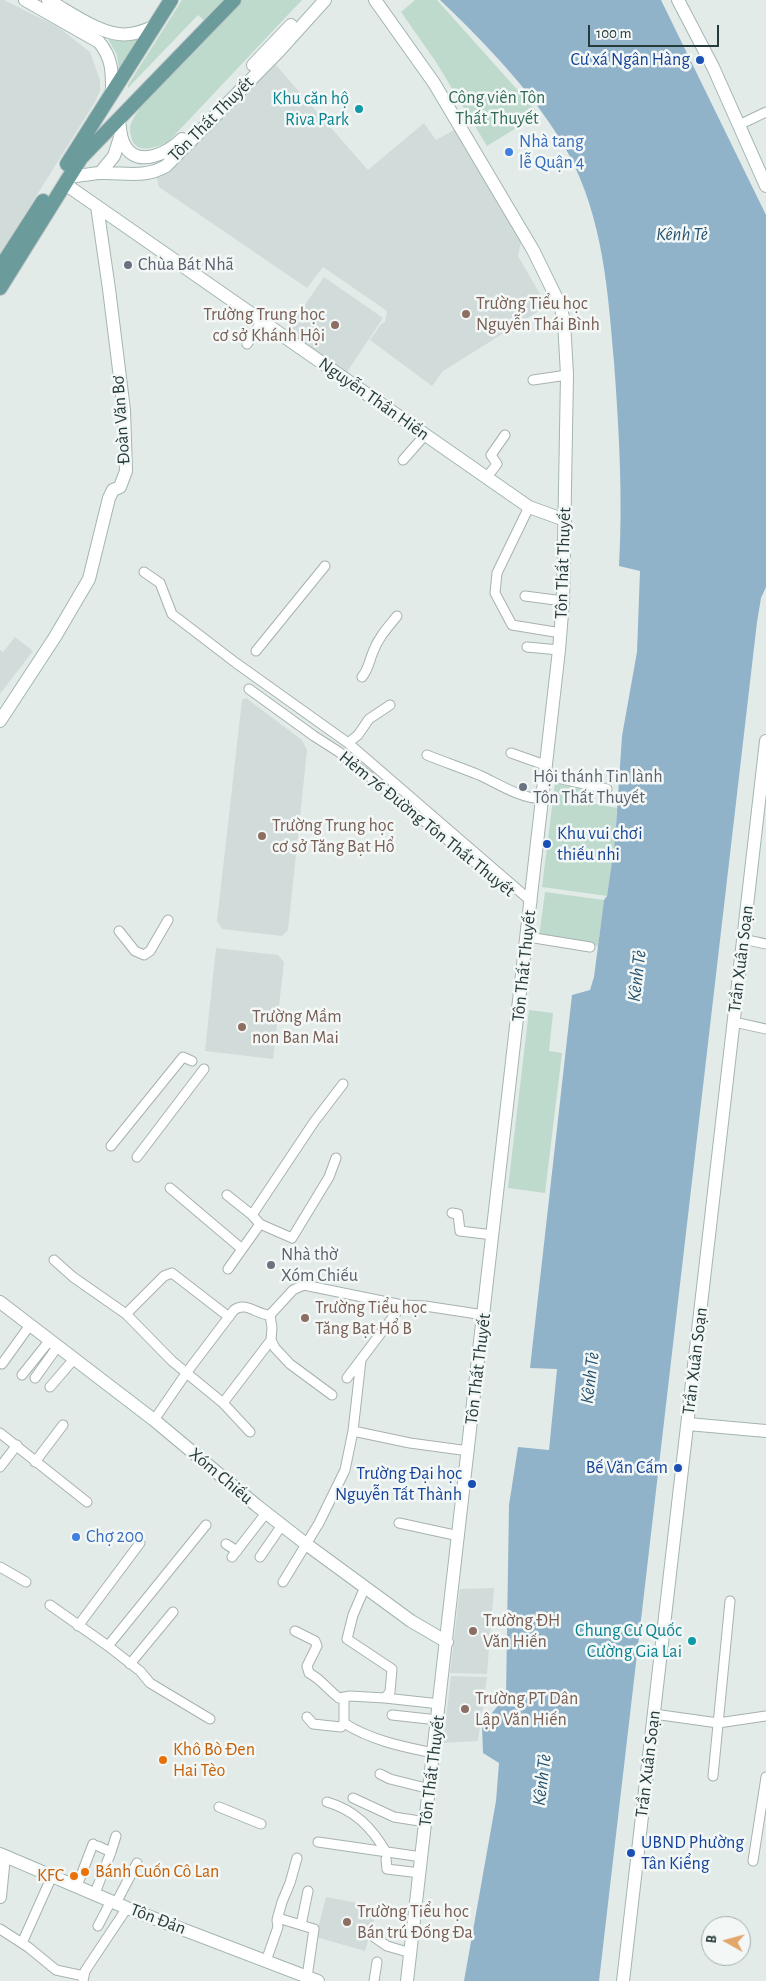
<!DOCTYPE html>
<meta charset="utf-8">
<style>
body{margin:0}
#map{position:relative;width:766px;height:1981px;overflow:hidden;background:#e3ebe9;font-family:"Alegreya Sans",sans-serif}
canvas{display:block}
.north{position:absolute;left:701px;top:1916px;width:50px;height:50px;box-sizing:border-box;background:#f3f8f7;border:1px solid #a1acab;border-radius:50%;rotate:277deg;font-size:14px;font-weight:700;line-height:20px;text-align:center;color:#253a3a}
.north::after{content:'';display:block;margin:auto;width:18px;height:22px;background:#e2a56a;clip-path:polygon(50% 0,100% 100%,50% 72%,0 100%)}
.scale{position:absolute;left:588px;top:25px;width:131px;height:22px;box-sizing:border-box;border:2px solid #253a3a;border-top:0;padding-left:6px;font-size:15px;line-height:18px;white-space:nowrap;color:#253a3a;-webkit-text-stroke:4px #f3f8f7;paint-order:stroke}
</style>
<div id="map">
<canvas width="766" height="1981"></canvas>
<div class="north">B</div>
<div class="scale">100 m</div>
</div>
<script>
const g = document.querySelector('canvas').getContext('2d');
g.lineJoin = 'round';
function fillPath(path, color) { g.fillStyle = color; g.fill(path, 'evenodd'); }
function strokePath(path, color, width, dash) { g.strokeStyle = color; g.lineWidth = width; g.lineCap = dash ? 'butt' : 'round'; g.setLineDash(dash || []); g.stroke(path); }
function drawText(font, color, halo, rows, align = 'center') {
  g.font = font + ' "Alegreya Sans",sans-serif'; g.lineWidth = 5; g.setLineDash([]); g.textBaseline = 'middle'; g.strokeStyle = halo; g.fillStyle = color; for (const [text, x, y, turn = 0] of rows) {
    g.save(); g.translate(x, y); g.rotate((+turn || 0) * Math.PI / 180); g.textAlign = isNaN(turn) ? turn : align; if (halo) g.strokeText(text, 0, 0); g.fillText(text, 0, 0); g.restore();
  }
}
fillPath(new Path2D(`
 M0 0H4L58 27 90 52 100 80V91L95 102 0 254Z
 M275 64 368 170 424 123 436 140 456 129 521 242 518 256 547 306 443 371 432 386 370 340 381 324 385 322 387 311 323 267 307 288 159 187 156 175 179 159 204 137Z
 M324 277 383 318 347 372 287 331Z
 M15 637 33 651 0 694V650L3 652Z
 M246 698 302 740 307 750 288 930 282 936 222 929 217 921 242 700Z
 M216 948 278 955 284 962 273 1059 205 1051Z
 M494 1588 487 1674 450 1673 460 1589Z
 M451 1676 487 1677 478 1741 443 1743Z
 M326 1897 378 1907 365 1951 316 1937Z`), '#d1dbd9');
fillPath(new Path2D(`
 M182 0H302L169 141C158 147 138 155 132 140 131 136 130 132 130 128 134 105 193 48 212 28L198 15 128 88V85Z
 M415 0H437L539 114 487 146 436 62 401 12Z
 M107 37H140L119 69 117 55Z
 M555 783 582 788 579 801 617 808 615 843 607 896 542 887Z
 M545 892 604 900 598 946 539 937Z
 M529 1010 553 1013 549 1051 562 1053 545 1193 508 1188Z`), '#bedacc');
fillPath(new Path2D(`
 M440 0H661L766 215V587L761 598 757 622 599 1981H464L496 1801 499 1763 483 1753 482 1726 506 1695 509 1505 518 1447 549 1450 557 1369 530 1368 572 995 590 990 594 977 604 900 607 896 615 841 622 736 637 652 640 571 619 566C623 498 619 430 614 362 608 291 603 218 568 153 536 95 487 45 440 0Z`), '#91b3ca');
const street = new Path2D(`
 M739 125 766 112
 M247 344 262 321
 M533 380 567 375
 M403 460 425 435
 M487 477 497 464 491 455 505 435
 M529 507 497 573 495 593 512 625 561 633
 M144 572 160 583 172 614 236 663 348 743 532 902
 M525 596 563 601
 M527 647 559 650
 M256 651 325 566
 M362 677C369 668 369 661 373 652 378 638 388 627 397 616
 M249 689 314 736 339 752 498 881
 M348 743 358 735 369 719 390 705
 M511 753 545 765
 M427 755C444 762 462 768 479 775 499 784 519 798 542 799
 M544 775 607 789
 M119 931 135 951 144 955 150 951 168 920
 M528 937 590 947
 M743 939 766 944
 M734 1022 766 1029
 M111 1146 183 1057 192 1061
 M137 1157 204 1069
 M170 1188 242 1249
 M227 1195 252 1215 260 1224 292 1238 329 1177 336 1158
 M452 1213 458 1214 460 1231 493 1235
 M252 1215 314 1122 343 1084
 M54 1260 73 1277 126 1314 172 1361 223 1403 271 1340
 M228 1269 260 1224
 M126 1314 164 1276 172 1273 229 1317
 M270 1315 293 1290 304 1285 402 1305 425 1306 484 1315
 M270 1315 272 1328 271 1340 275 1348 290 1364 332 1395
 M2 1364 30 1325
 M22 1375 50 1340
 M35 1378 58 1346
 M347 1378 402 1305
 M50 1387 74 1359
 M223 1403 250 1432
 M154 1420 187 1372 234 1310C246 1301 257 1315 270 1315
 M353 1431 410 1443 469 1451
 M0 1433 87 1502
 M35 1462 63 1425
 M0 1467 17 1445
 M399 1523 459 1536
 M226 1544 237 1551
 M232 1557 266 1513
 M260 1557 282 1525
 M0 1567 26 1582
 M283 1582 319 1523 345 1470 353 1431 361 1360
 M365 1587 353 1615 347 1639 392 1669 390 1692 385 1698
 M50 1605 108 1646 140 1671 150 1683 210 1719
 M78 1626 140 1543
 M295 1631 315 1641 317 1646 307 1666 309 1673C321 1679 328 1690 339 1698L350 1696 385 1698 440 1704
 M108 1646 206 1525
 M130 1664 173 1612
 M344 1697V1723C370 1740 403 1747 434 1753
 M654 1714 718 1723 766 1716
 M392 1715 438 1720
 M307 1717 313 1724 341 1727 344 1723
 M380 1774 390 1779 430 1789
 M713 1776 730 1601
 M353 1798 394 1817 426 1822
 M327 1802C355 1810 372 1828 386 1852
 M219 1807 261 1824
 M318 1842 422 1857
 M111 1852 116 1836
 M386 1859 387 1869 420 1873
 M753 1861 766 1777
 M77 1886 93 1844
 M95 1893 111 1852 98 1846
 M116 1903 137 1863
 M278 1918 314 1929 307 1977
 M301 1925 308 1891
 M98 1926 111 1901
 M0 1929 28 1947 56 1970 84 1976
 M374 1937 387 1946 411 1953
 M22 1943 52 1876
 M266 1961 278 1927 277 1920 282 1902 290 1883 297 1858
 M83 1981 85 1971 127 1908
 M374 1981 377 1962`);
const secondary = new Path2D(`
 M25 0 99 42C113 59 112 73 112 94
 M48 0C70 12 104 38 130 34 138 33 146 30 153 27
 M375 0 434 83 533 250 560 305 564 321 567 375 563 601 559 650 407 1981
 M678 0 713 67 766 186
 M253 65 291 25
 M119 119C120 128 120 138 125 146 138 169 169 152 182 139
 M100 173 114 156 121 134
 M68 177C78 176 89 174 100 173 123 172 144 179 166 166L279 51 325 0
 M65 184 529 507 565 520
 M0 721 55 637 89 579 109 498 113 490 120 487 126 471 124 410 109 289 97 206
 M0 1302 154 1420 256 1505 306 1544 411 1621 447 1642
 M688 1424 766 1431
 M0 1854 127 1908 318 1981
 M0 1897 4 1856
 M623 1981 766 741`);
const primary = new Path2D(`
 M67 164 171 0
 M0 268 43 201
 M0 288 81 158 234 0`);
strokePath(street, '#a6b2b1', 11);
strokePath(secondary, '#a3b5b3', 14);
strokePath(primary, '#c2c8c8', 16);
strokePath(street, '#fff', 9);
strokePath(secondary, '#fff', 12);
strokePath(primary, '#6c9b9b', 14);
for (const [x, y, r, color] of [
 [700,60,5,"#1a4fb4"],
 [359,109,5,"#0f9aa8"],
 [509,152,5,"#3f7fe0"],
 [128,265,5,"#6b7280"],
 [466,314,5,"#8d6e63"],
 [335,325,5,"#8d6e63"],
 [523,787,5,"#6b7280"],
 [262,836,5,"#8d6e63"],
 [547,844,5,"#1a4fb4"],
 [242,1027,5,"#8d6e63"],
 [271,1265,5,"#6b7280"],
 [305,1318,5,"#8d6e63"],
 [678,1468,5,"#1a4fb4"],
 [472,1484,5,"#1a4fb4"],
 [76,1537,5,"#3f7fe0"],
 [473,1631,5,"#8d6e63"],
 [692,1641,5,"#0f9aa8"],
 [465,1709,5,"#8d6e63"],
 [163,1760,5,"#e8710a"],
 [631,1853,5,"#1a4fb4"],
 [85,1872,5,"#e8710a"],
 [74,1876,5,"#e8710a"],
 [347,1922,5,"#8d6e63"]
]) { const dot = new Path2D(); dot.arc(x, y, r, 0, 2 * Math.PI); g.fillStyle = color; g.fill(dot); strokePath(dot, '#f3f8f7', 2); }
drawText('18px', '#164399', '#f3f8f7', [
 ["Cư xá Ngân Hàng",690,60],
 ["Khu vui chơi",557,834,"left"],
 ["thiếu nhi",557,855,"left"],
 ["Bế Văn Cấm",668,1468],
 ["Trường Đại học",462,1474],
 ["Nguyễn Tất Thành",462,1495],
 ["UBND Phường",641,1843,"left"],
 ["Tân Kiểng",641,1864,"left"]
], 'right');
drawText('18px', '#346c57', '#f3f8f7', [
 ["Công viên Tôn",497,98],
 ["Thất Thuyết",497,119]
]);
drawText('18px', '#0d838f', '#f3f8f7', [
 ["Khu căn hộ",349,99],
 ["Riva Park",349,120],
 ["Chung Cư Quốc",682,1631],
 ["Cường Gia Lai",682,1652]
], 'right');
drawText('18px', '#253a3a', '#f3f8f7', [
 ["Tôn Thất Thuyết",211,119,-45],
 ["Nguyễn Thần Hiến",374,399,35],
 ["Đoàn Văn Bơ",121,420,-94],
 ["Tôn Thất Thuyết",563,563,-88],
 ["Hẻm 76 Đường Tôn Thất Thuyết",427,824,39],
 ["Trần Xuân Soạn",741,959,-83],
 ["Tôn Thất Thuyết",524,966,-84],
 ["Trần Xuân Soạn",695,1361,-83],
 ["Tôn Thất Thuyết",478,1369,-83],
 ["Xóm Chiếu",221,1476,40],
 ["Trần Xuân Soạn",648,1764,-83],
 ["Tôn Thất Thuyết",432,1771,-83],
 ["Tôn Đản",158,1919,21]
]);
drawText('18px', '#366cbe', '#f3f8f7', [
 ["Nhà tang",519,142],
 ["lễ Quận 4",519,163],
 ["Chợ 200",86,1537]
], 'left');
drawText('18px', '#5b616d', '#f3f8f7', [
 ["Chùa Bát Nhã",138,265],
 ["Hội thánh Tin lành",533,777],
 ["Tôn Thất Thuyết",533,798],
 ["Nhà thờ",281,1255],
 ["Xóm Chiếu",281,1276]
], 'left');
drawText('18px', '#785e54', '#f3f8f7', [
 ["Trường Tiểu học",476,304],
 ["Nguyễn Thái Bình",476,325],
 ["Trường Trung học",325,315,"right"],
 ["cơ sở Khánh Hội",325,336,"right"],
 ["Trường Trung học",272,826],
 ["cơ sở Tăng Bạt Hổ",272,847],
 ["Trường Mầm",252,1017],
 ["non Ban Mai",252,1038],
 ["Trường Tiểu học",315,1308],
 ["Tăng Bạt Hổ B",315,1329],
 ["Trường ĐH",483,1621],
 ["Văn Hiến",483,1642],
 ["Trường PT Dân",475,1699],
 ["Lập Văn Hiến",475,1720],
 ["Trường Tiểu học",357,1912],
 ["Bán trú Đống Đa",357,1933]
], 'left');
drawText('18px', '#c56008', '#f3f8f7', [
 ["Khô Bò Đen",173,1750],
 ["Hai Tèo",173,1771],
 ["Bánh Cuốn Cô Lan",95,1872],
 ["KFC",64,1876,"right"]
], 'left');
drawText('italic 19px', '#26516f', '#f3f8f7', [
 ["Kênh Tẻ",682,234],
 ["Kênh Tẻ",637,976,-83],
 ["Kênh Tẻ",590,1378,-83],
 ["Kênh Tẻ",542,1780,-83]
]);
</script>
